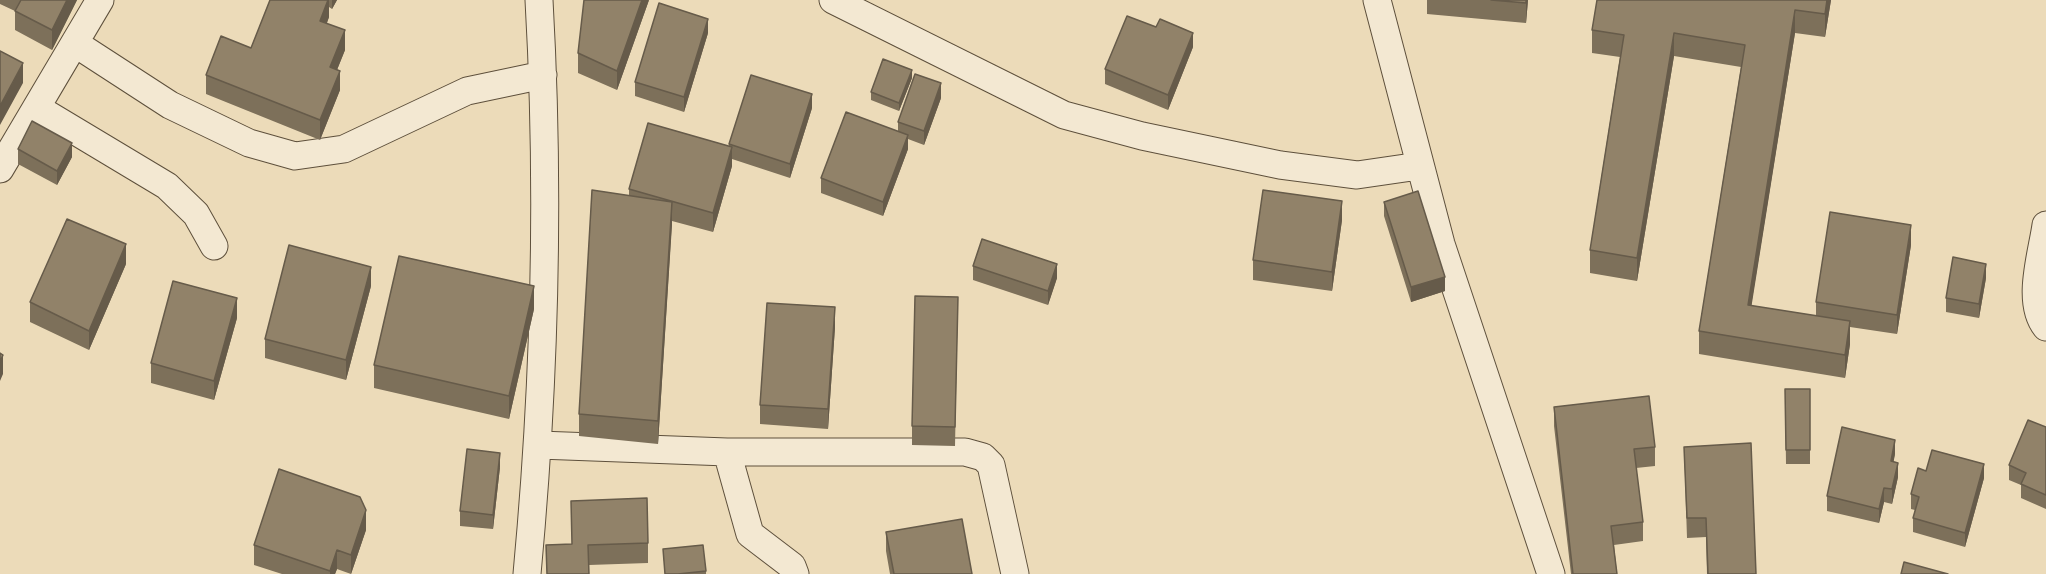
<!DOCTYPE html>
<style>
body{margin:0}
canvas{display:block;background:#ecdbb9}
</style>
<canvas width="2046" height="574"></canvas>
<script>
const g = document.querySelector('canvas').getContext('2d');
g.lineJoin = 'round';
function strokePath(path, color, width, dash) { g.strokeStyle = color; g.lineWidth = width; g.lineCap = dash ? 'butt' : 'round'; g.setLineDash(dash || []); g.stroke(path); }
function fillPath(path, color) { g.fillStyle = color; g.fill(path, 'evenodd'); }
const minor = new Path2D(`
 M833 0 1064 115 1142 136 1280 165 1357 175 1419 166
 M1377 0 1441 244 1551 574
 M76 44 170 105 249 143 295 156 344 149 467 91 543 75
 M37 108 167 186 196 214 214 246
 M0 169 100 0
 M2046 225C2042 254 2026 302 2046 327
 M539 445 727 452H965L983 457 991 465 1015 574
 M727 452 750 534 792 566 795 574
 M527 574C545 382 550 193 539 0`);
strokePath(minor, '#5e503c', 29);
strokePath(minor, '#f3e8d2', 27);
fillPath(new Path2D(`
 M0 0H77L52 50 15 30V11L0 4Z
 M270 0H337L332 9 329 7V17L327 23 345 50 337 70 340 90 320 140 206 94V75L251 48Z
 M649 0 617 90 578 73V53Z
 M1427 0H1528L1526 23 1427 14Z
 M1597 0H1831L1825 37 1795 33 1751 306 1816 316V302L1911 245 1897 334 1850 327V344L1845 378 1699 354V331L1741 67 1674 56 1637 281 1590 273V250L1620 57 1592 53V30Z
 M708 33 684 112 635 96V82Z
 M1193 47 1168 110 1105 84V69Z
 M912 78 899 111 871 100V92Z
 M941 98 924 145 908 139V149L883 216 821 193V178L898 132V122Z
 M812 108 790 178 732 159V166L713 232 672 221 658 444 579 436V414L629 195V189L729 146V144Z
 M18 149 72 157 57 185 18 164Z
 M1384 202 1445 291 1411 302 1384 216Z
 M1342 220 1332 291 1253 280V260Z
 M126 264 89 350 30 322V302Z
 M973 266 1057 278 1048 305 973 280Z
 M1986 278 1979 318 1946 312V298Z
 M371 286 346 380 265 358V339Z
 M958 297 955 446 912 445V426Z
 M534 309 509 419 374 388V365Z
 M237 318 214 400 151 383V363Z
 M835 327 828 429 760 424V405Z
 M1785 389H1810V464H1786Z
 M1554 407 1655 447V466L1636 468 1643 522V541L1614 545 1617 574H1571L1554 426Z
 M2046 427V509L2021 498V485L2009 480V465Z
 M1684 447 1756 574H1707L1706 537 1687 538Z
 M1895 454 1893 462 1898 477 1892 504 1884 502 1879 523 1827 511V496Z
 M500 467 493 529 460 526V511Z
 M1926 471 1984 478 1965 547 1913 532V518L1915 510 1911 509V494Z
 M366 530 351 574 337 569 335 574H282L254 565V545Z
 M886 532 972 574H890L886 551Z
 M648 543V563L589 565V574H547L546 545Z
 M663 549 706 571V574H665Z`), '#7d705a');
fillPath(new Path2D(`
 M67 0H77L52 50V30Z
 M328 0H329V17L320 40V21Z
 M332 0H337L332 9Z
 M642 0H649L617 90V71Z
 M1526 0H1528L1526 23Z
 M1827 0H1831L1825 37V14Z
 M1795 10V33L1748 328V305Z
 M708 19V33L684 112V97Z
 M345 30V50L330 87V67Z
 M1193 33V47L1168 110V95Z
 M1674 33V56L1637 281V258Z
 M23 63V83L0 125V106Z
 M912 70V78L899 111V103Z
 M340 71V90L320 140V120Z
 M941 83V98L924 145V131Z
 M812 94V108L790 178V164Z
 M908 135V149L883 216V202Z
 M72 143V157L57 185V171Z
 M732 147V166L713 232V213Z
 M1342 201V220L1332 291V272Z
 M672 202V225L658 444V421Z
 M1911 225V245L1897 334V315Z
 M126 244V264L89 350V331Z
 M1057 264V278L1048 305V291Z
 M1986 264V278L1979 318V304Z
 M371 267V286L346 380V360Z
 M1445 277V291L1411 302V287Z
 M534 286V309L509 419V396Z
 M237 298V318L214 400V381Z
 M835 307V327L828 429V409Z
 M1850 321V344L1845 378V355Z
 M3 355V374L0 381V362Z
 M1895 440V454L1891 476V461Z
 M500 453V467L493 529V515Z
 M1898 463V477L1892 504V489Z
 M1984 464V478L1965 547V533Z
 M1884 488V502L1879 523V509Z
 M366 510V530L351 574V555Z
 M337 550V569L335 574H330V571Z`), '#665b4a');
const building = new Path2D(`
 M21 0H67L52 30 15 11Z
 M270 0H328L320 21 345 30 330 67 340 71 320 120 206 75 221 36 251 48Z
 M584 0H642L617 71 578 53Z
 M1491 0H1526V3Z
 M1597 0H1827L1825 14 1795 10 1748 305 1850 321 1845 355 1699 331 1745 45 1674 33 1637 258 1590 250 1624 35 1592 30Z
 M659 3 708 19 684 97 635 82Z
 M1127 16 1156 27 1160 19 1193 33 1168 95 1105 69Z
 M0 51 23 63 0 106Z
 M883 59 912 70 899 103 871 92Z
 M915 74 941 83 924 131 898 122Z
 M751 75 812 94 790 164 729 144Z
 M846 112 908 135 883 202 821 178Z
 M32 121 72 143 57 171 18 149Z
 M648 123 732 147 713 213 629 189Z
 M592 190 672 202 658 421 579 414Z
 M1263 190 1342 201 1332 272 1253 260Z
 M1418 191 1445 277 1411 287 1384 202Z
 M1830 212 1911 225 1897 315 1816 302Z
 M67 219 126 244 89 331 30 302Z
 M982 239 1057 264 1048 291 973 266Z
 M289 245 371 267 346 360 265 339Z
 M399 256 534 286 509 396 374 365Z
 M1953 257 1986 264 1979 304 1946 298Z
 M173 281 237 298 214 381 151 363Z
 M915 296 958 297 955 427 912 426Z
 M767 303 835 307 828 409 760 405Z
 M0 353 3 355 0 362Z
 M1785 389H1810V450H1786Z
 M1649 396 1655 447 1634 449 1643 522 1611 526 1617 574H1573L1554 407Z
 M2028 420 2046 427V495L2021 484 2026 473 2009 465Z
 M1842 427 1895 440 1891 461 1898 463 1892 489 1884 488 1879 509 1827 496Z
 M1751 443 1756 574H1708L1706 518H1687L1684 447Z
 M467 449 500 453 493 515 460 511Z
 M1932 450 1984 464 1965 533 1913 518 1919 497 1911 494 1918 468 1926 471Z
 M279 469 360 497 366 510 351 555 337 550 330 571 254 545Z
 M647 498 648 543 588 545 589 574H547L546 545 572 544 571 501Z
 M962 519 972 574H894L886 532Z
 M703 545 706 571 678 574H665L663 549Z
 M1904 562 1948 574H1901Z`);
fillPath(building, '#918269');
strokePath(building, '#665b4a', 1.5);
</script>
